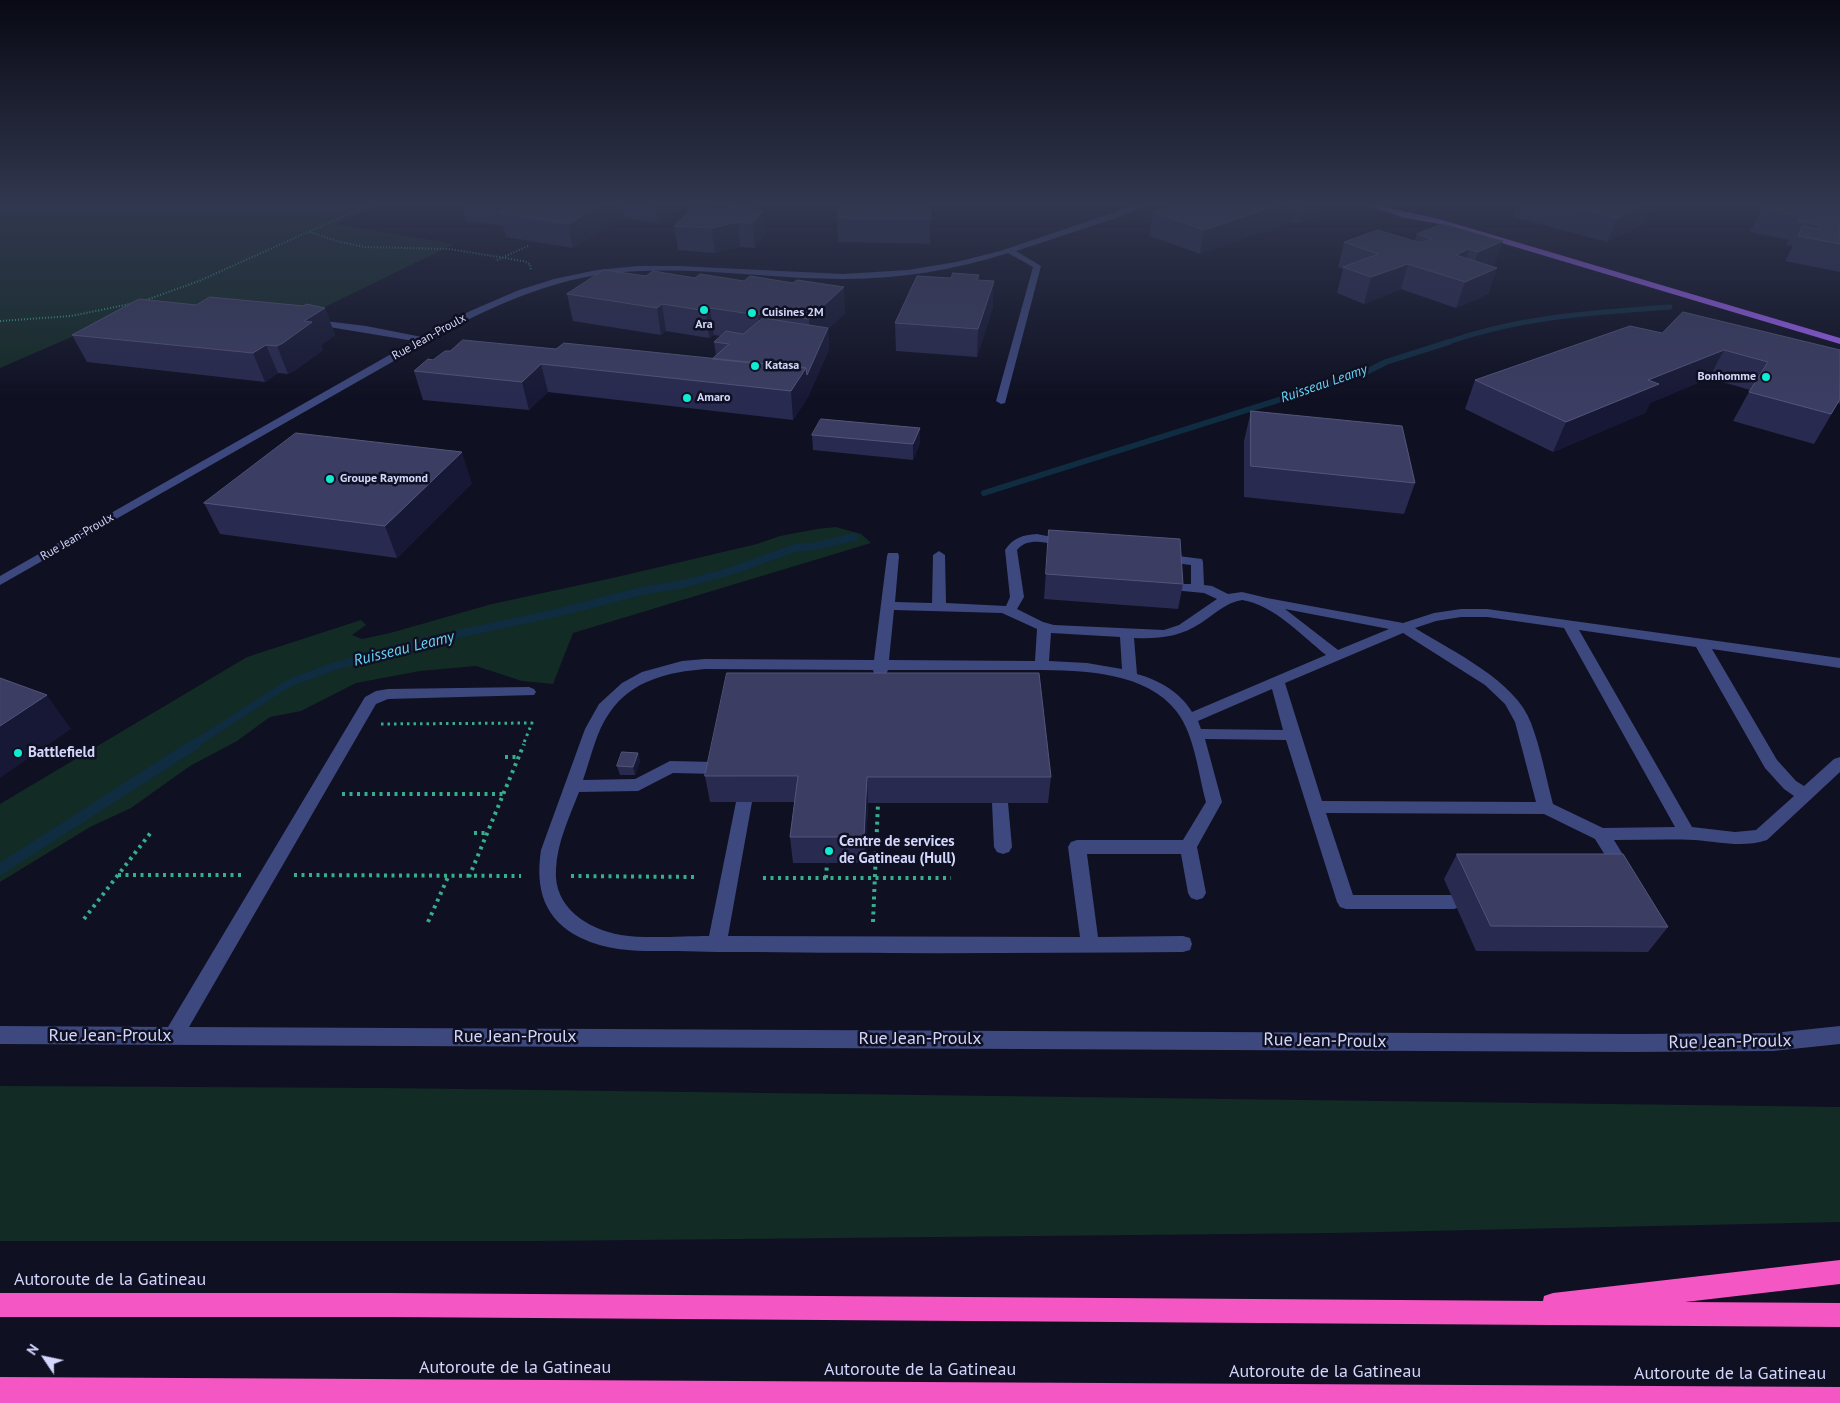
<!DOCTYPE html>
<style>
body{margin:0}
#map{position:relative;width:1840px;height:1403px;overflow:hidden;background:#0f1022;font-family:"PT Sans",sans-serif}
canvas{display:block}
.north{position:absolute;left:20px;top:1333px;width:50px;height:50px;-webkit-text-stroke:4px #0f1022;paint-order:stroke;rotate:304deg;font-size:14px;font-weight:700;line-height:20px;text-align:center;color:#d3d7fc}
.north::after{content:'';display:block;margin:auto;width:18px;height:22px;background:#d3d7fc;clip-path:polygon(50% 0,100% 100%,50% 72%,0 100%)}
</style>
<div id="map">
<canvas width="1840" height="1403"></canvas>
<div class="north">N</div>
</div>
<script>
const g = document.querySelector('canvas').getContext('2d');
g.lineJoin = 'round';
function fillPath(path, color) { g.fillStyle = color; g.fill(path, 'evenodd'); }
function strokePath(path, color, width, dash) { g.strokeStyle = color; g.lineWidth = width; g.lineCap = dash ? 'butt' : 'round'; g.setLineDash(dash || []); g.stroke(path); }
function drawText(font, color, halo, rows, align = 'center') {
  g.font = font + ' "PT Sans",sans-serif'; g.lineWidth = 5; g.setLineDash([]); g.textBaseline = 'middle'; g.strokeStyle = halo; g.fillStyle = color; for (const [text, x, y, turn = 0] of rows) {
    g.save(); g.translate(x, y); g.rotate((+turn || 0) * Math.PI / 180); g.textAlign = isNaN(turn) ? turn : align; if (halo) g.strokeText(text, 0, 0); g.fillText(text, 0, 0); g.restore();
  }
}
fillPath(new Path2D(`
 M0 205H379L336 224 454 244 304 317 154 301 0 368Z
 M836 527 861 534 871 543 573 633 553 684 522 681 476 666 420 671 356 683 301 711 270 717 237 741 190 766 131 808 90 827 0 882V804L247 657 361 620 366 625 352 635 362 639 390 633 492 604 617 577 757 544 780 536 817 529Z
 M0 1086 384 1088 1840 1107V1222L1333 1233 539 1241H0Z`), '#132b25');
strokePath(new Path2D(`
 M1445 343C1522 316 1590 313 1670 307`), '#0f2c41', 5);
strokePath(new Path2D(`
 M984 493 1364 373 1386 362 1449 342`), '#0f2c41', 6);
strokePath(new Path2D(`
 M193 745 289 683 332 667 421 642 556 613 646 590 683 584 728 572 795 548 816 546 854 537`), '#0f2c41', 8);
strokePath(new Path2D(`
 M0 869 195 744`), '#0f2c41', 11);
strokePath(new Path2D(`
 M310 232 340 242 365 247 450 249 523 261 530 264 531 271
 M497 260 528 246
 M146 300 199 281 368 205
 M0 321 71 316 130 304`), '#36ad8c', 2, [1, 2]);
strokePath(new Path2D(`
 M381 724 532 723 523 745`), '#36ad8c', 3, [2.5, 4]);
strokePath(new Path2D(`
 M505 757H519
 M342 794H504
 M474 833H488
 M118 875H241
 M294 875 521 876
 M571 876 695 877
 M469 877 524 744
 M763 878H951
 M826 878 827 863
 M84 919 152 831
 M428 922 448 877
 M873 922 878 803`), '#36ad8c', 4, [3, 4.5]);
fillPath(new Path2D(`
 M1136 205H1146L1119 217 1016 251 1041 266 1005 403 1001 404 996 401 1033 267 1008 253C954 270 900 279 844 279 762 279 679 263 597 275 548 283 503 302 459 324L0 585V576L414 341 311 324 306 321 308 319 366 326 422 337 468 312 519 290 554 279 597 270 638 266H679L843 274 908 270 956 262 1000 251Z
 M1037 534 1072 541 1074 544 1068 548C1053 544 1028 535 1017 550L1024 597 1017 609 1043 622 1054 625 1164 630 1179 625 1217 599 1204 593 1172 590 1170 587 1172 584H1191V565L1158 561 1157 558 1163 554 1202 559 1203 562 1204 585 1212 586 1228 594 1242 592 1267 598 1403 623 1434 613 1461 609H1487L1840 658V668L1712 649 1777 760 1796 781 1804 786 1834 759 1840 757V772L1767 840C1742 848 1720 842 1695 840 1668 839 1641 840 1614 840L1633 871 1630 876 1624 878 1618 876 1595 839 1544 814 1326 813 1353 895H1454L1460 897 1463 902 1460 907 1454 909H1346L1340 907 1337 902 1286 740 1205 739 1222 802 1197 847 1206 893 1203 898 1197 900 1191 898 1188 893 1181 854H1087L1098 937 1183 936 1190 938 1192 944 1190 950 1183 952C1041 953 899 954 756 952 730 952 704 952 677 951 644 951 612 953 581 938 544 920 535 889 541 850L585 729 599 704 622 683 642 672 682 661 705 659 874 660 887 556 888 553H898L899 556 895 602 932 603 933 555 939 551 945 555 946 603 1006 606 1010 597 1005 550C1013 538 1022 535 1037 534ZM1242 600C1274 605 1301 635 1326 655L1192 712C1180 692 1159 680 1137 674L1134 638C1159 639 1180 637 1201 623 1215 614 1225 603 1242 600ZM1285 609 1389 629 1338 650ZM894 610 1002 613 1037 629 1035 661 889 660ZM1461 617H1487L1564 628 1675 827 1603 828 1553 804C1546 778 1541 749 1531 723 1516 681 1452 651 1415 628L1436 621ZM1579 630 1696 647 1765 768 1784 789 1794 796 1756 830 1735 832 1692 827ZM1051 633 1120 637 1122 669 1087 663 1049 661ZM1403 633 1485 685 1505 704 1515 722 1536 802 1322 801 1285 683ZM705 669 873 670 875 677H885L888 670C924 670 961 670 998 670 1053 671 1140 663 1177 712 1195 736 1198 773 1206 802L1183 840H1077L1071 842 1068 847 1080 937 728 936 752 802 750 798 744 796 738 798 736 802 709 936C683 936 646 939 621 935 587 929 553 907 556 869 557 842 570 816 579 792L638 791 673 773 717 774 723 772 725 768 723 764 717 762 670 761 635 779 583 780C591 758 596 731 610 712 632 680 669 672 705 669ZM1272 689 1283 730 1201 729 1198 721Z
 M529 687 534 689 536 692 534 695 388 699 376 704 189 1027 1633 1034 1773 1033 1840 1026V1044L1773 1051 1633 1052 0 1044V1026L168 1027 365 697 376 691 388 689Z
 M1000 797 1006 799 1008 803 1012 847 1009 852 1003 854 997 852 994 847 992 803 994 799Z`), '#3d487e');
fillPath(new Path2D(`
 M1365 205H1377L1439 219 1840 338V344L1435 223 1405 218Z`), '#9e61f5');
fillPath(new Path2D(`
 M1840 1260V1284L1685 1302 1840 1303V1327L389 1317H0V1293H389L1543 1301 1544 1296 1553 1293Z
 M0 1377 1840 1387V1403H0Z`), '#f456c3');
fillPath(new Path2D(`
 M462 205H677L678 211 658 223 624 218 609 222 610 226 573 248 506 237 503 226 466 221Z
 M1176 205H1321L1319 215 1299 223 1292 222 1200 254 1149 236 1153 212Z
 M1517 205H1668L1648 215 1645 223 1607 242 1513 217Z
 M1840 205V272L1785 261 1793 246 1786 245 1789 240 1750 232 1762 208Z
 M926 208H930V244L838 242 837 218Z
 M757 210 763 211 765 235 755 248 740 247 715 253 678 250 674 226Z
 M1417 234 1503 241 1493 267 1497 268 1488 294 1456 308 1401 289 1364 304 1337 293 1343 269 1338 267 1344 242 1414 241Z
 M979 275 978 280 993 307 977 357 896 351 895 323 951 278Z
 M567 294 845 313 828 329 829 349 808 397 793 420 548 392 529 410 423 400 414 371 450 351 556 349 712 359 716 355 714 342 721 336 714 335 709 338 666 331 661 335 573 321Z
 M196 305 304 306 325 308 335 335 321 345 323 350 294 371 288 374 278 373 265 382 87 362 72 335Z
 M1662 333 1840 350V404L1838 403 1814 444 1733 421 1750 390 1709 378 1650 403 1645 413 1553 452 1465 409 1475 380Z
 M1251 411 1415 483 1404 514 1244 497V441Z
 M812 435 920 443 913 460 813 450Z
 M472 483 397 558 220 534 204 503Z
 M1049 530 1183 584 1178 609 1044 599Z
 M638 753 640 761 635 775H620L617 766Z
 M705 776 1051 777 1048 803H868L865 863H793L790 837 795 802H710Z
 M1457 854 1668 927 1648 952 1476 951 1444 879Z`), '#292a4f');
fillPath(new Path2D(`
 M596 205H621L624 218 609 222 610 226 573 248 568 224Z
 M655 205H677L678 211 658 223Z
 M1278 205H1296L1292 222 1200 254 1204 230Z
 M1303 205H1321L1319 215 1299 223Z
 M1643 205H1668L1648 215 1645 223 1607 242 1617 218Z
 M756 206 758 217 763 211 765 235 755 248 751 210Z
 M738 222 740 247 715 253 712 228Z
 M1503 241 1494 266 1469 277 1478 252Z
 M1469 249 1461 275 1456 255Z
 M1408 264 1401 289 1364 304 1371 277Z
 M1497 268 1488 294 1456 308 1465 282Z
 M994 281 993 307 977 357 978 329Z
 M844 287 845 313 828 329 829 349 808 397 793 420 791 391 811 346 809 319Z
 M662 304 666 331 661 335 657 308Z
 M325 308 335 335 321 345 323 350 294 371 288 374 277 346 304 321Z
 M710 308 714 335 709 338 706 311Z
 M763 312 765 339 761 342 758 315Z
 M266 345 278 373 265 382 253 353Z
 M1724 350 1709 378 1650 403 1645 413 1553 452 1566 422 1648 380Z
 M541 364 548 392 529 410 522 382Z
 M920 428V443L913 460V444Z
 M462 452 472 483 397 558 385 526Z
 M47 695 71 729 0 778V726Z
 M638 753 640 761 635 775 633 767Z
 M867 777 868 803 865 863 864 837Z`), '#171835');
const building = new Path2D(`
 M513 205H601L568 224 500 213 516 205Z
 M741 205 756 206 751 210 763 211 752 223 738 222 712 228 674 226 693 207 727 209 729 206 740 207Z
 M839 205H926V208H930L931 219 837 218Z
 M1176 205H1278L1204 230 1153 212Z
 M1567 205H1643L1617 218Z
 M1764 205H1840V244L1798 236 1803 226 1818 229 1820 225 1798 221 1801 216 1762 208Z
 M1443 224 1503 241 1478 252 1469 249 1456 255 1497 268 1465 282 1408 264 1371 277 1343 267 1378 254 1344 242 1378 230 1421 243 1432 239 1417 234Z
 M604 270 646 276 653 271 695 278 700 274 744 281 750 276 793 283 797 280 844 287 809 319 763 312 758 315 710 308 706 311 662 304 657 308 567 294Z
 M953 273 979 275 977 280 994 281 978 329 895 323 917 276 951 278Z
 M210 297 304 306 306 304 325 308 304 321 312 322 283 343 277 346 266 345 253 353 72 335 139 299 196 305Z
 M1683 312 1840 350V399L1831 414 1749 392 1768 362 1724 350 1648 380 1659 384 1566 422 1475 380 1630 326 1662 333Z
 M763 318 828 328 807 375 806 368 712 359 729 344 714 342 726 331 743 334Z
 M463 340 556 349 564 343 806 368 791 391 541 364 522 382 414 371 428 359 433 360 445 351H450Z
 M1251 411 1402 426 1415 483 1251 466Z
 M821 419 920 428 913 444 812 435Z
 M296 433 462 452 385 526 204 503Z
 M1049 530 1180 539 1183 584 1046 574Z
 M727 673H1039L1051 777H867L864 837H790L798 776H705Z
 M0 678 47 695 0 726Z
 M622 752 638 753 633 767 617 766Z
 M1457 854H1623L1668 927 1491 926Z`);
fillPath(building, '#3b3d62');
strokePath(building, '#53557a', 1);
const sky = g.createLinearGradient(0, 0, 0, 401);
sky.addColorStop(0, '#080913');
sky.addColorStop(0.51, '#31374f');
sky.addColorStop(1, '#31374f00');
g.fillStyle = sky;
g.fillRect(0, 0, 1840, 401);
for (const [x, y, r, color] of [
 [704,310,5,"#0fecd3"],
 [752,313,5,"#0fecd3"],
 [755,366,5,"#0fecd3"],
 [1766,377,5,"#0fecd3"],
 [687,398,5,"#0fecd3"],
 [330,479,5,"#0fecd3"],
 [18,753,5,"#0fecd3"],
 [829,851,5,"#0fecd3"]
]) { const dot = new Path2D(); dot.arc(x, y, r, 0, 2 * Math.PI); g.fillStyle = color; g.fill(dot); strokePath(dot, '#0f1022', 2); }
drawText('bold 12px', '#d3d7fc', '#0f1022', [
 ["Cuisines 2M",762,313],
 ["Ara",704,325,"center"],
 ["Katasa",765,366],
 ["Bonhomme",1756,377,"right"],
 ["Amaro",697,398],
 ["Groupe Raymond",340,479]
], 'left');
drawText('12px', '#d3d7fc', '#0f1022', [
 ["Rue Jean-Proulx",429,337,-29],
 ["Rue Jean-Proulx",77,537,-30]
]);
drawText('italic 14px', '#68d2f5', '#0f1022', [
 ["Ruisseau Leamy",1324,384,-19]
]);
drawText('bold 15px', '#d3d7fc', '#0f1022', [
 ["Battlefield",28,753],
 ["Centre de services",839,842],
 ["de Gatineau (Hull)",839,859]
], 'left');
drawText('italic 16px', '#68d2f5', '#0f1022', [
 ["Ruisseau Leamy",404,649,-14]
]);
drawText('18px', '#d3d7fc', '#0f1022', [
 ["Rue Jean-Proulx",110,1036],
 ["Rue Jean-Proulx",515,1037],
 ["Rue Jean-Proulx",920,1039],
 ["Rue Jean-Proulx",1325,1041,1],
 ["Rue Jean-Proulx",1730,1042,-1],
 ["Autoroute de la Gatineau",110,1280],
 ["Autoroute de la Gatineau",515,1368],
 ["Autoroute de la Gatineau",920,1370],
 ["Autoroute de la Gatineau",1325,1372],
 ["Autoroute de la Gatineau",1730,1374]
]);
</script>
